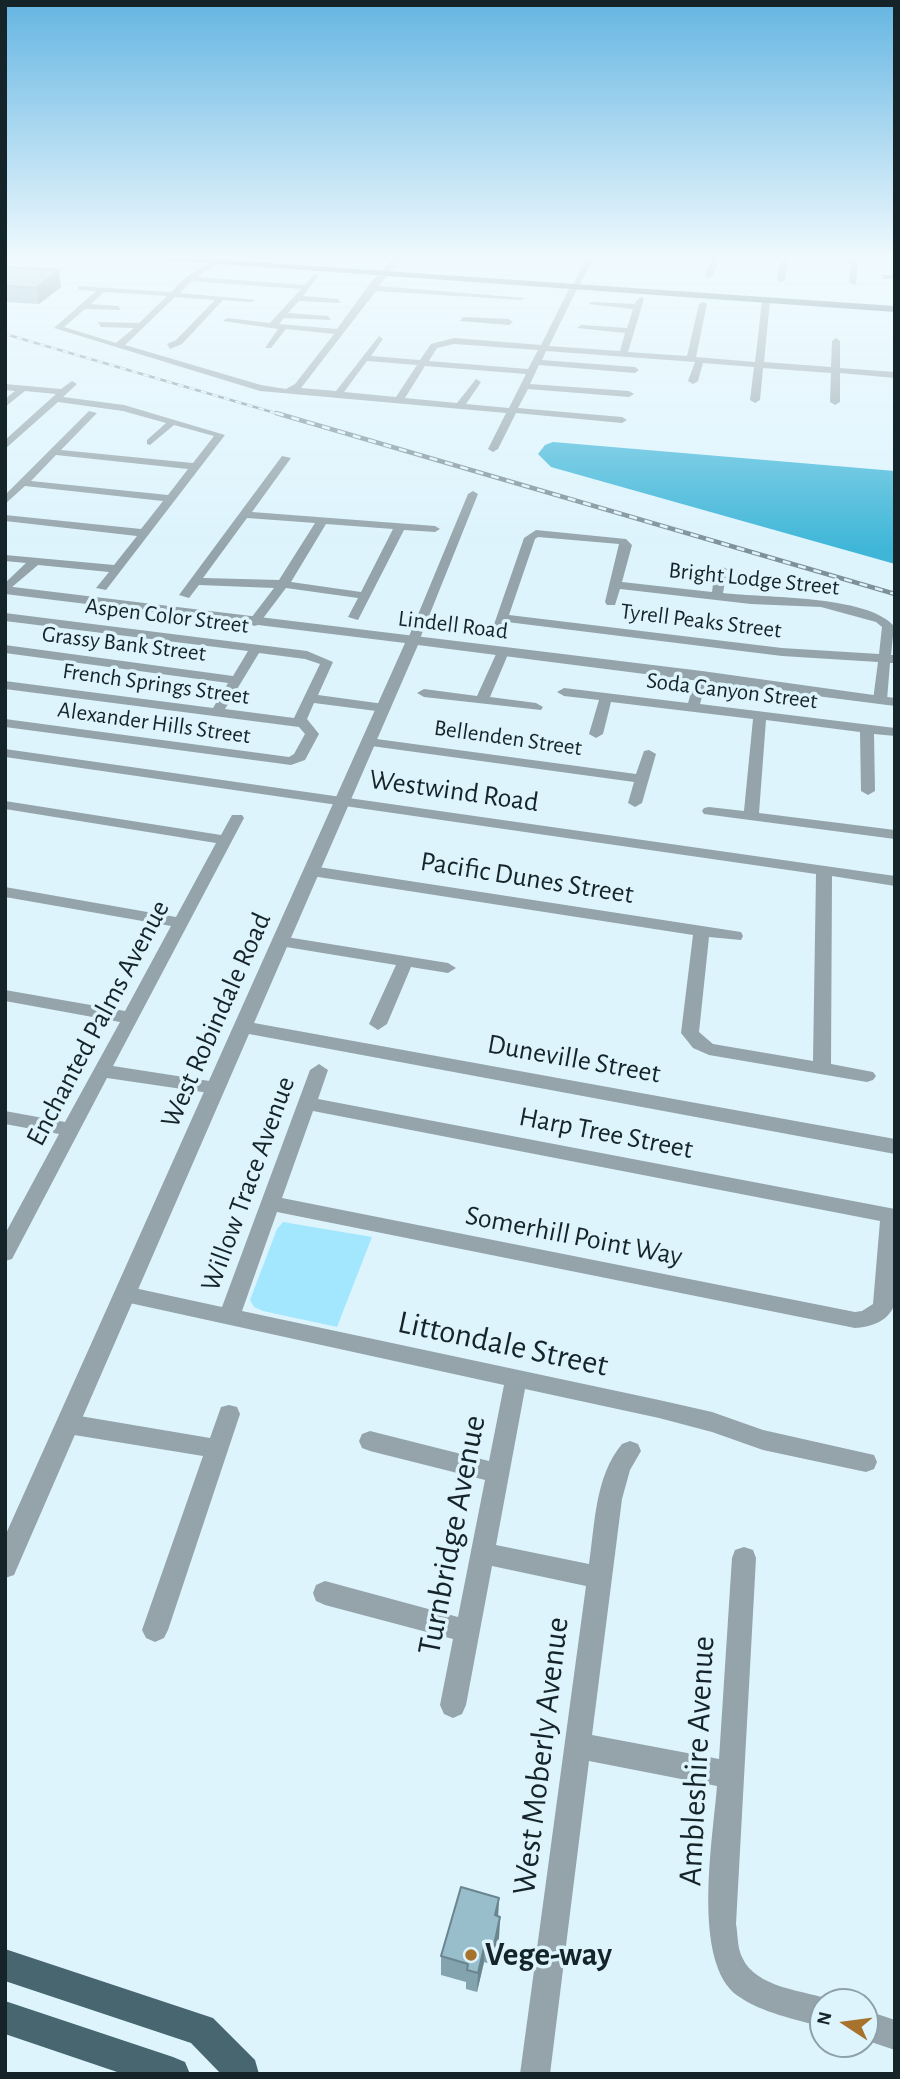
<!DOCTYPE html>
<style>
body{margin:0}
#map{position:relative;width:900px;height:2079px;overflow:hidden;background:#ddf4fd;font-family:"Alegreya Sans",sans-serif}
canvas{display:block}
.frame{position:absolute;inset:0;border:7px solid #152429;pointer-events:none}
.north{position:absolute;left:809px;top:1988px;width:70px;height:70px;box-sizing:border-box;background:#ddf4fd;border:2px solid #8da1a8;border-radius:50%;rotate:283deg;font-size:19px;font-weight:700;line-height:28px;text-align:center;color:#152429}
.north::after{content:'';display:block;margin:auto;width:24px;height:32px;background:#a7732c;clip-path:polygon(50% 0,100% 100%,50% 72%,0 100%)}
</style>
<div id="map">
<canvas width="900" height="2079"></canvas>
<div class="frame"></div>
<div class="north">N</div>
</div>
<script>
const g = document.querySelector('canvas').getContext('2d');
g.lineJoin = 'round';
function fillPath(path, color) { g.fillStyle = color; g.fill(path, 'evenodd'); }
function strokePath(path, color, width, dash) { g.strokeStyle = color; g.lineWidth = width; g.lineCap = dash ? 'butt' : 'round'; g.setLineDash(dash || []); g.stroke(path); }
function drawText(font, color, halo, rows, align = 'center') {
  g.font = font + ' "Alegreya Sans",sans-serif'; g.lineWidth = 7; g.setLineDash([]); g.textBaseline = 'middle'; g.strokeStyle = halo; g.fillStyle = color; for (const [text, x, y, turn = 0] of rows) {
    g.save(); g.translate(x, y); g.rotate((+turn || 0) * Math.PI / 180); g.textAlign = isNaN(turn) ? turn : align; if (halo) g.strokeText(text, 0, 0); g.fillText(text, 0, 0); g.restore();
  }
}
fillPath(new Path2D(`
 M283 1222 372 1237 337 1327 263 1311 254 1307 250 1300 277 1229Z`), '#a3e7ff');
fillPath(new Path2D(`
 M553 442 895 471V564L551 467 538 454 545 445Z`), '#3fb6d8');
fillPath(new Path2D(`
 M11 258H20L5 267V262Z
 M393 258H401L379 286 525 298 521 300 376 291 301 388 336 391 379 336 383 339 371 356 420 360 431 344 454 338 541 345 570 287 574 285 578 287 549 346 620 351 625 333 577 328 581 325 627 328 633 309 588 304 592 302 634 304 640 297 644 299 628 352 687 356 699 304 703 302 707 304 696 357 755 362 762 301 766 299 770 301 764 362 831 367 832 341 836 338 840 341V368L895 372V378L840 373V402L835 405 830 402 831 373 763 368 760 400 755 403 750 400 754 367 703 363 698 381 693 384 688 381 695 362 546 351 542 360 635 367 639 370 635 373 539 365 530 384 629 391 634 394 629 397 528 389 518 408 622 417 627 420 622 423 516 413 498 449 493 452 488 449 506 413 260 391 54 328 96 291 78 290V286L171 292 186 277 215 259 218 263 197 277 305 285 313 275H319L303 296 338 299 341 303 299 301 288 313 328 316 331 320 284 318 279 324 337 329 368 286ZM191 281 301 289 270 323 227 318 223 321 278 329 265 348H271L286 329 334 334 295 384 286 389 261 385 125 345 175 297 215 300 176 340 167 344 170 349 182 344 223 300 252 302 256 300 180 293ZM104 292 167 296 139 323 98 322 101 327 134 328 116 343 64 327 85 309 121 310 118 306 91 304ZM454 344 538 350 528 369 429 361 437 348ZM367 361 417 365 396 397 344 392ZM425 366 526 374 509 408 466 404 481 382 476 379 457 403 405 398Z
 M711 258H719L713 276 709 278 705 276Z
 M781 258H789L785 280 781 282 777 280Z
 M829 258 858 260 856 285 849 283 851 264Z
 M883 275H895V279H883Z
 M463 317 509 319 513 322 509 325 460 321Z
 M72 381 77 384 63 397 124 405 225 435 106 590 96 588 109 572 38 565 5 593V583L26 563 5 561V555L114 565 137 536 5 521V515L141 529 163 501 25 486 5 504V495L89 411 97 413 61 450 193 463 214 436 174 425 150 445 147 444V440L166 423 123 411 58 402 5 449V440L56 394 25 391 5 407V399L15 391 5 390V384L61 389ZM56 455 188 469 168 495 31 481Z
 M282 456 291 458 252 512 435 526 440 529 435 532 404 530 358 620 348 617 358 598 286 588 258 625 254 626 248 622 274 588 199 585 189 598 179 595ZM247 518 315 523 279 580 203 578ZM326 524 393 529 361 592 291 582Z
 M473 491 478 494 419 641 417 644H409L407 641 468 494Z
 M536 530 626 539 632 545 622 582 712 592 715 569 721 566 727 569 723 593C764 598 867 595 894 626L891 655H895V663H890L887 700 880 704 873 700 878 662 782 656 507 622 500 639H492L490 636 524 538ZM538 537 619 544 605 602 607 605H615L620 589 751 604 821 607 876 622 882 627 879 654 782 648 509 615 535 539Z
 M5 613 307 651 333 662 318 695 384 704 391 708 384 712 314 703 307 719 319 734 305 760 291 765 5 727V719L289 757 294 754 305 734 299 727 5 689V681L213 708 228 683 5 653V645L233 676 248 651 5 621ZM259 653 305 659 320 664 294 718 225 709Z
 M503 648 509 652 490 697 536 703 543 707 541 710 424 697 417 693 424 689 477 696 497 652Z
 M702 671 708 675 700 704 895 728V736L874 734 875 791 868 795 861 791 860 732 766 720 759 813 895 830V839L704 814 702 811 704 808 709 807 744 811 753 719 611 702 603 734 596 738 589 734 599 700 564 696 557 692 564 688 688 703 696 675Z
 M369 738 636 774 644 751 649 750 656 754 642 803 635 807 628 803 634 782 364 745V739Z
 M5 749 895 876V886L832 876 831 1064 873 1072 876 1076 873 1080 867 1082 709 1055 693 1048 681 1033 693 935 312 876 304 871 312 866 741 932 743 936 741 940 709 937 699 1032 713 1044 813 1061 816 874 5 757Z
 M5 801 221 835 232 815H242L244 818 113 1066 216 1082 222 1084 225 1088 222 1092 216 1094 107 1078 12 1259 5 1261V1234L59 1134 5 1124V1111L65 1122 120 1022 5 1001V990L125 1011 171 926 5 897V887L176 917 216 843 5 809Z
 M280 936 448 963 456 968 448 973 411 967 387 1024 378 1030 369 1024 396 965 274 945 272 941 274 937Z
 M319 1064 328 1070 318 1099 895 1209 893 1308C886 1322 870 1327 855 1328L277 1212 242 1311 659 1400 712 1412 763 1430 874 1455 877 1462 874 1469 866 1472 763 1450 712 1432 659 1418 525 1389 496 1545 589 1564C595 1524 595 1476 622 1444L630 1441 638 1444 641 1451 630 1470 622 1499 592 1735 719 1759 732 1558 735 1550 744 1547 753 1550 756 1558 736 1924C738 1934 737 1947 742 1957 756 1989 805 1990 834 2001L823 2002V2027C795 2019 762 2013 738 1996 691 1963 713 1838 717 1786L589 1761 550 2074H520L586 1586 492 1566 466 1705 462 1714 453 1718 444 1714 440 1705 453 1639 325 1605 316 1601 313 1593 316 1585 325 1581 458 1617 485 1480 370 1451 362 1448 359 1441 362 1434 370 1431 489 1461 504 1385 125 1302 118 1300 115 1294 118 1288 125 1286 222 1307 310 1070ZM313 1111 880 1221 873 1304 862 1311 855 1312 282 1198Z
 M229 1405 237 1407 240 1414 168 1630 164 1638 155 1642 146 1638 142 1630 203 1456 68 1434 60 1431 57 1424 60 1417 68 1414 210 1438 221 1407Z
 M865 2010 895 2020V2050L865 2040Z`), '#94a4aa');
fillPath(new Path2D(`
 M586 258H594L577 289H571Z
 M5 586 702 671 895 698V706L418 645 254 1023 895 1139V1154L249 1034 14 1575 5 1578V1536L405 643 5 594Z`), '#94a4aa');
fillPath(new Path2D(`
 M160 258H197L895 306V312L164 260Z
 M5 1949 213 2018 255 2060 259 2074H221L191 2043 5 1981Z
 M5 2001 173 2057 185 2062 190 2074H123L5 2034Z`), '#486670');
const railFar1 = new Path2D(`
 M5 334 282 415`);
const rail = new Path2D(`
 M276 413 895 594`);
strokePath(railFar1, '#7e9198', 2.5);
strokePath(rail, '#7e9198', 4.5);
strokePath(railFar1, '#ddf4fd', 2, [6]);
strokePath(rail, '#ddf4fd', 2.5, [8]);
fillPath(new Path2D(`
 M5 267 61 287 39 304 5 302Z
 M499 1898 498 1916 500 1917 499 1937 493 1965 484 1962 477 1992 466 1989V1982L441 1975V1956Z`), '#83a3af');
fillPath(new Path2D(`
 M59 270 61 287 39 304 36 288Z
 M499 1898 498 1918 495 1915Z
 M500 1917 499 1937 493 1965 494 1945Z
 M485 1943 484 1962 477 1992 478 1973Z`), '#6a858e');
const building = new Path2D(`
 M5 267 59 270 36 288 5 286Z
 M461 1887 499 1898 495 1915 500 1917 494 1945 485 1943 478 1973 467 1970 468 1964 441 1956Z`);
fillPath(building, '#98becb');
strokePath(building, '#6a858e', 2);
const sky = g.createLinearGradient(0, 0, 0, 549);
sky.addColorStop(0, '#64b5e2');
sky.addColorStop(0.47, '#f0fafe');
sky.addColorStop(1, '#f0fafe00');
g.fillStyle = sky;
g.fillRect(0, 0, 900, 549);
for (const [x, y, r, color] of [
 [471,1955,7,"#a7732c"]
]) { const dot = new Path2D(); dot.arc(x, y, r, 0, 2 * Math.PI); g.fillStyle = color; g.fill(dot); strokePath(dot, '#ddf4fd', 2.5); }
drawText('23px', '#152429', '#ddf4fd', [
 ["Bright Lodge Street",754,579,6],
 ["Aspen Color Street",167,616,7],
 ["Tyrell Peaks Street",701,621,7],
 ["Lindell Road",453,625,7],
 ["Grassy Bank Street",124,644,7],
 ["French Springs Street",156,684,8],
 ["Soda Canyon Street",732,691,7],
 ["Alexander Hills Street",154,723,8],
 ["Bellenden Street",508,738,8]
]);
drawText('28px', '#152429', '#ddf4fd', [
 ["Westwind Road",454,791,8],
 ["Pacific Dunes Street",527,878,9],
 ["West Robindale Road",216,1020,-66],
 ["Enchanted Palms Avenue",98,1023,-62],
 ["Duneville Street",574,1059,10],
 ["Harp Tree Street",606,1133,11],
 ["Willow Trace Avenue",248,1184,-70],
 ["Somerhill Point Way",574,1236,11]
]);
drawText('33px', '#152429', '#ddf4fd', [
 ["Littondale Street",503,1344,12],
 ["Turnbridge Avenue",452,1535,-79],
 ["West Moberly Avenue",541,1756,-83],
 ["Ambleshire Avenue",697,1761,-87]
]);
drawText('bold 33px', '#152429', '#ddf4fd', [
 ["Vege-way",485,1955]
], 'left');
</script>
